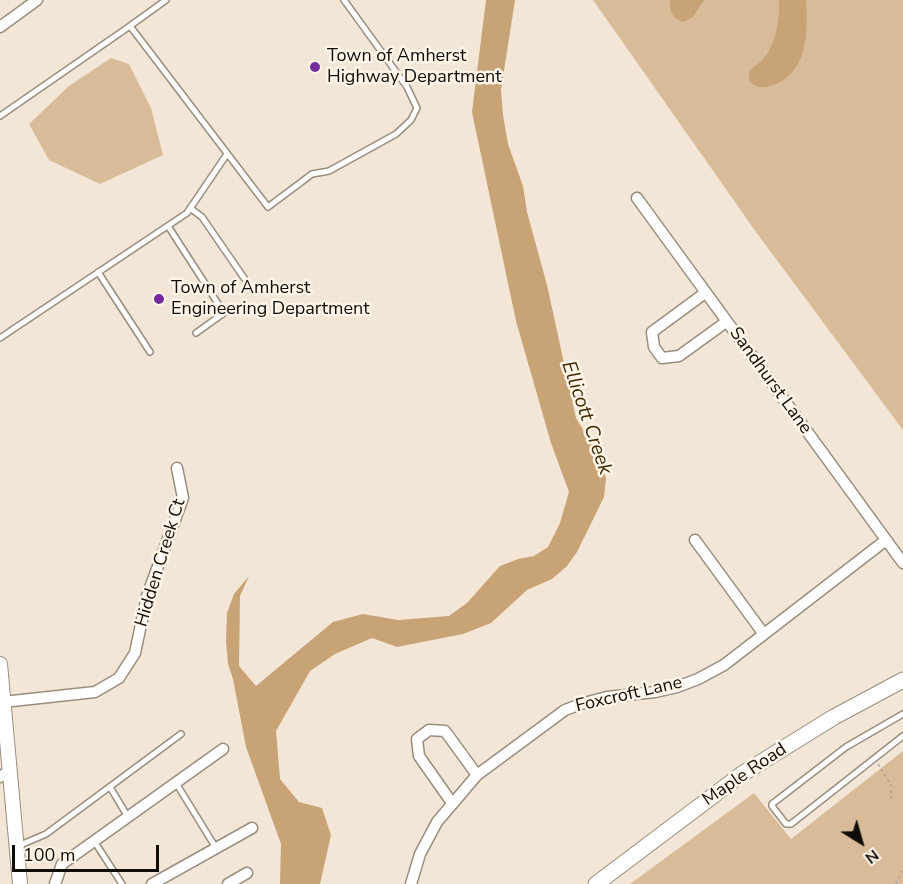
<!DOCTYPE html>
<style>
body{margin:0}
#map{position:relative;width:903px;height:884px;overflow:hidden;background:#f3e6d6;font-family:"Nunito Sans",sans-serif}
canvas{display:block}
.north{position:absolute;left:831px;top:812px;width:60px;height:60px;-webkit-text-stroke:4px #fef4e7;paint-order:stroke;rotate:143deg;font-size:16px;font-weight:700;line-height:24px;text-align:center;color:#100c07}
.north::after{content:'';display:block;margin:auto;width:21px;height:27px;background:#100c07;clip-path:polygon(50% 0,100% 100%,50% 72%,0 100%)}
.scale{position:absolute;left:12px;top:845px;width:147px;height:27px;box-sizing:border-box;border:3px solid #100c07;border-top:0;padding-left:8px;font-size:18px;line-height:21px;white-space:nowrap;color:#100c07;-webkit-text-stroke:4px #fef4e7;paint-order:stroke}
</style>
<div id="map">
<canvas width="903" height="884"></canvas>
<div class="north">N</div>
<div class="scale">100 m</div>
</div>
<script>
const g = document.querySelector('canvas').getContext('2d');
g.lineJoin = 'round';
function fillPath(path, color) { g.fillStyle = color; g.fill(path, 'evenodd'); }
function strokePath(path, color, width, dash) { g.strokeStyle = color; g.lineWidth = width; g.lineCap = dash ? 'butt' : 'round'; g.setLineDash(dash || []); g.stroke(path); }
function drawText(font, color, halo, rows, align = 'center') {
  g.font = font + ' "Nunito Sans",sans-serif'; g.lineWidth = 5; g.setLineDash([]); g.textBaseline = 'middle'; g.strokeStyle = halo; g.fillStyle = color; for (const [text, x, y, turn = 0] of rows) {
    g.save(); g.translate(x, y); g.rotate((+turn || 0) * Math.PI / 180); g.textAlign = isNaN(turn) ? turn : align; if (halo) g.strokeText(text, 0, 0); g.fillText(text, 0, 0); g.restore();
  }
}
fillPath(new Path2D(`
 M593 0H903V430L756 232Z
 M111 58 129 64 151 108 163 155 100 184 49 160 29 124 69 86Z
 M903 751V884H630L754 793 791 839Z`), '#d8bc9a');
fillPath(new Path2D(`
 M486 0H515L501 90 503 115 508 144 523 186 527 212 547 285 576 418 596 451 606 478 604 497 577 552 567 566 552 579 527 590 491 623 463 634 397 647 372 638 335 654 310 671 276 731 280 779 299 802 322 808 331 835 320 884H280L281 844 246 747 233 679 228 664 226 641 227 613 234 594 249 576 240 596 239 666 256 686 333 622 363 614 398 620 449 616 467 603 500 566 518 559 534 556 548 547 560 523 569 492 551 443 516 321 472 112Z
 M670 0H704L693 17 683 22C672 18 669 11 670 0Z
 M779 0H806C808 32 808 76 770 86 762 89 754 87 749 80V72C753 66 758 65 763 59 776 45 780 19 779 0Z`), '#c7a376');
const service = new Path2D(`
 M130 26 166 0
 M0 116 130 26 268 207 312 174 329 171 396 134 411 120 417 108 407 87 344 0
 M190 208 202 217 244 278
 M168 226 224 313 196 333
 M98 272 150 352
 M0 338 187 213 227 154
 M903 714 846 747 772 804V806L786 824H791L903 736
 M176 783 216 848
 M110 787 128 817
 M94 841 122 884
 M18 846 46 834 181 734`);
const minor = new Path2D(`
 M0 27 37 0
 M637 198 903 563
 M705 293 652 332 654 347 662 358 679 356 726 322
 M695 540 763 633
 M3 702 95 692 119 678 135 653 147 596 183 498 177 468
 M0 777 10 770
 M452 803 419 756 417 739 429 730 445 731 477 775
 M55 884 62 864 223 749
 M152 884 252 828
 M228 884 247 873
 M411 884 420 854 437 822 477 775 565 710 584 703 607 697 655 692 677 687 698 679 724 665 886 540`);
const tertiary = new Path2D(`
 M0 664 20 884`);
const secondary = new Path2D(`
 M596 884 742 774 834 717 903 680`);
strokePath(service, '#998d7e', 8);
strokePath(minor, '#998d7e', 13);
strokePath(tertiary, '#998d7e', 16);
strokePath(secondary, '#998d7e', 17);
strokePath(new Path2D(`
 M878 764 891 785V801
 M896 884 903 871`), '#ada396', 1.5, [3, 3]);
strokePath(service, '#fff', 5);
strokePath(minor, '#fff', 10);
strokePath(tertiary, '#fff', 14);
strokePath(secondary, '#fff', 15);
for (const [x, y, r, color] of [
 [315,67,6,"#752b9d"],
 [159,299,6,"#752b9d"]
]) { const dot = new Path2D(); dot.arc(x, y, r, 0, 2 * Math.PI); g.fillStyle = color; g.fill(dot); strokePath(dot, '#fef4e7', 2); }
drawText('18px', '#100c07', '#fef4e7', [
 ["Town of Amherst",327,57],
 ["Highway Department",327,78],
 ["Town of Amherst",171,289],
 ["Engineering Department",171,310]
], 'left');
drawText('18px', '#100c07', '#fef4e7', [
 ["Sandhurst Lane",770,381,54],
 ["Hidden Creek Ct",161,563,-73],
 ["Foxcroft Lane",629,695,-13],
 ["Maple Road",745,775,-34]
]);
drawText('italic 20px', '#422903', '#fef4e7', [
 ["Ellicott Creek",586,418,71]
]);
</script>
